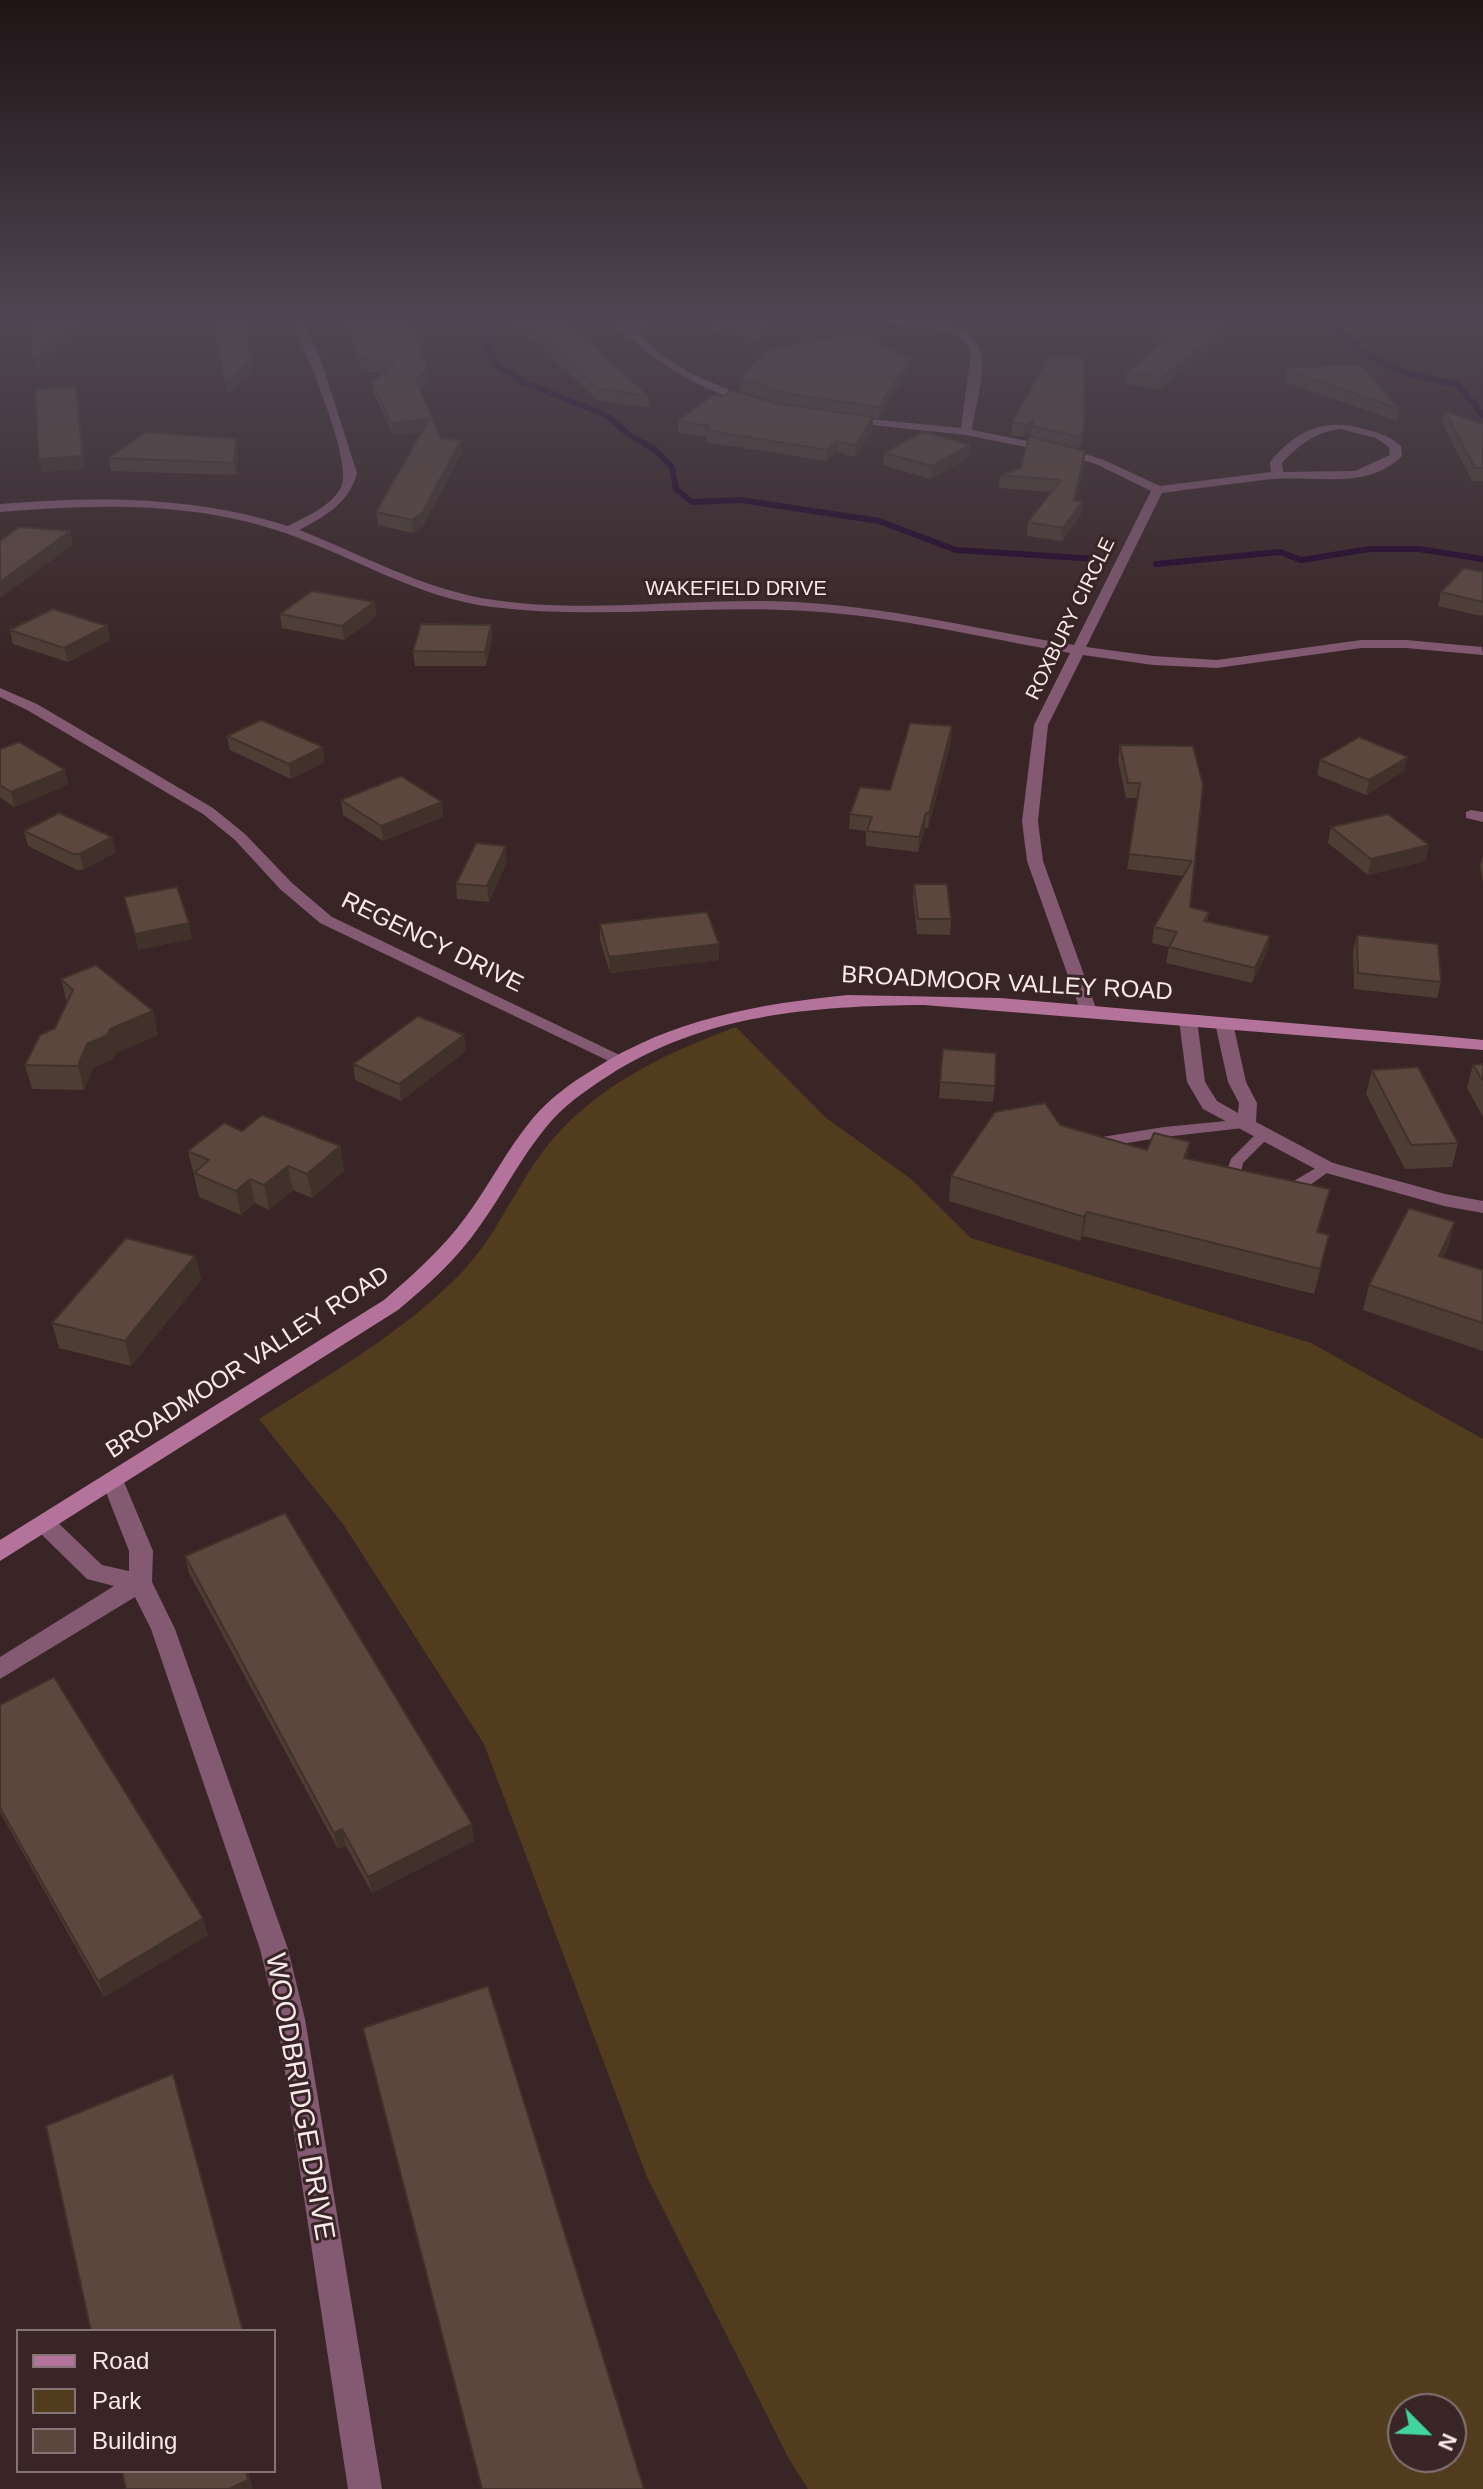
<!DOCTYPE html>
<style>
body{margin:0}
#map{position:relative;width:1483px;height:2489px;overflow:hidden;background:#392526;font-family:Arial,sans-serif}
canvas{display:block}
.legend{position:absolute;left:16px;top:2329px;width:260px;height:144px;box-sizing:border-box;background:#392526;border:2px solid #857475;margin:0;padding:10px 14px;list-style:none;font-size:24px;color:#f8eaeb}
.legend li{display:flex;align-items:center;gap:16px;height:40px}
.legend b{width:40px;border:2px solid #857475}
.north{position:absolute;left:1387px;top:2393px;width:80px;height:80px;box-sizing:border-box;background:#392526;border:2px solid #857475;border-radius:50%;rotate:114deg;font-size:22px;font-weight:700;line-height:32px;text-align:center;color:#f8eaeb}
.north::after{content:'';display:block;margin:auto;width:28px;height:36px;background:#41d4a1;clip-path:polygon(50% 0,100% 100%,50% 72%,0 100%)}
</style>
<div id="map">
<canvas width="1483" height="2489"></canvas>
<ul class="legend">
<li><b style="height:10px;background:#b4739a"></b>Road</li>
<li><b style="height:22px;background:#513c1d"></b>Park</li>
<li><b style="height:22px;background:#5b473e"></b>Building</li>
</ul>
<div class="north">N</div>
</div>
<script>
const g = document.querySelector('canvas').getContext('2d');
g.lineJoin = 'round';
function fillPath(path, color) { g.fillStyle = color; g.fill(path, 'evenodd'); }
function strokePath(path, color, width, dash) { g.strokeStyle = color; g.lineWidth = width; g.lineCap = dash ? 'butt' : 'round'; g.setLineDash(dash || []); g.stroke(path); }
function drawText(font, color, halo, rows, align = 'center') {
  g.font = font + ' Arial,sans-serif'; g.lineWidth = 6; g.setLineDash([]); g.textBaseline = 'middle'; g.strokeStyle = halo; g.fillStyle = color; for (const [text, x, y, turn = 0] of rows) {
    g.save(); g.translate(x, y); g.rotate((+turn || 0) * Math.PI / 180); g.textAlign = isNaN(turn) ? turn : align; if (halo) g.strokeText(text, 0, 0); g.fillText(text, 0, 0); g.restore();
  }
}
fillPath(new Path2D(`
 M736 1027 825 1117 911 1179 971 1238 1311 1343 1483 1439V2489H808L789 2459 647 2177 484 1744 343 1524 259 1419C330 1374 406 1331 464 1270 493 1239 511 1198 534 1164 582 1092 658 1056 736 1027ZM1451 2409V2457H1403V2409Z`), '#513c1d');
strokePath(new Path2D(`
 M474 319 495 363 523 382 608 416 628 434 654 449 672 467 676 489 692 502 741 500 879 521 956 550 1098 559
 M1315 319 1345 335 1362 353 1381 362 1406 373 1458 385 1483 415
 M1156 564 1280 552 1301 560 1370 549H1419L1483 559`), '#1d0229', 6);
fillPath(new Path2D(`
 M1247 1119 1254 1124 1252 1127 1164 1137 1102 1147 1094 1142 1102 1137 1164 1127Z
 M1264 1129 1272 1134 1243 1163 1241 1174 1251 1182 1243 1187 1225 1176 1231 1159 1259 1131Z
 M1326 1162 1331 1164 1334 1167 1331 1170 1299 1193 1285 1196 1277 1191Z`), '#835a72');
fillPath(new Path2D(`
 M290 319H300L320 357 357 473C349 503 326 516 299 530 361 554 421 588 487 599 594 616 703 595 810 603 899 609 986 631 1074 645L1151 491 1096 464 1066 455 966 435 844 422V418L848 417 961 428 971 352C955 317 908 334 882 319 909 317 976 320 981 355 985 378 975 406 972 430L1072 450 1104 460 1160 486 1271 472 1270 462C1295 432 1322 418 1360 428 1376 432 1389 435 1401 446L1402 456C1366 491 1316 475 1272 479 1236 483 1199 488 1162 493L1086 647 1153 656 1217 660 1361 640H1406L1482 647 1483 655 1406 648H1361L1217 668 1153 665 1083 655 1048 725 1038 821 1043 861 1097 1011 1094 1015H1082L1027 861 1022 821 1034 725 1070 653C983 638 896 616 807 611 702 604 597 620 492 607 419 598 356 558 288 534 195 501 96 504 0 512V504C98 496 194 496 288 526 307 516 333 506 342 485 352 460 304 345 290 319ZM1340 429 1376 438 1389 447 1390 455 1355 471 1283 472 1282 463C1300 444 1314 433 1340 429Z
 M610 319H621L632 327 638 319H648L638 333 661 355 690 373 755 401 746 403C692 386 650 359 610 319Z
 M0 688 37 704 213 808 245 834 292 883 332 917 628 1059 625 1063H613L320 923 280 889 235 840 203 814 27 710 0 697Z
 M1471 810 1483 812V822L1466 818V812Z
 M1188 1015 1197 1020 1205 1082 1217 1101 1238 1113 1239 1103 1228 1082 1215 1023 1224 1018 1233 1023 1246 1082 1257 1103 1256 1122 1333 1163 1445 1194 1483 1201V1213L1444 1206 1319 1171 1203 1109 1187 1082 1179 1020Z
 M113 1474 121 1476 124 1482 153 1551 152 1582 175 1629 288 1949 305 2019 382 2489H348L277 2019 260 1949 151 1629 135 1597 0 1679V1657L114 1586 87 1579 37 1530 33 1524 37 1518 45 1515 53 1518 102 1565 129 1571V1551L102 1482 105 1476Z`), '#835a72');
fillPath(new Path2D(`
 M848 995 1000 998 1441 1036 1483 1040V1050L924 1005C812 1006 704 1014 608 1076 585 1091 564 1105 547 1126 521 1157 503 1194 479 1227 457 1259 428 1285 398 1310L0 1561V1540L384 1300C413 1275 442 1249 465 1218 489 1186 507 1149 533 1118 551 1097 571 1083 594 1069 672 1019 758 1004 848 995Z`), '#b4739a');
fillPath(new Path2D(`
 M345 319H408L428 369 429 381 420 389 441 439 462 452 423 526 413 533 378 525 376 512 422 432 393 435 374 394 372 382 383 373 362 371Z
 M506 319H563L648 396 649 408 597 400 536 341 532 342Z
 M713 319H780L760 338 711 333 710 321Z
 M1228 322 1226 333 1161 390 1125 384 1127 372 1162 344 1156 336 1157 324Z
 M1049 357 1083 442 1079 449 1085 451 1084 464 1076 500 1082 502 1081 515 1062 541 1027 536 1028 522 1052 492 999 488 1000 475 1021 468 1031 433 1024 437 1011 435 1012 422Z
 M909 359 908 371 879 419 873 418V429L855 457 837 452 826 461 706 442V437L678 433V421L775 403 787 405 740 391V379Z
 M1287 368 1399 409 1397 421 1285 382Z
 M1445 411 1483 424V481H1472L1442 423Z
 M970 445 969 457 931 479 883 465 884 453Z
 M238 451 236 475 111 471 109 458Z
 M1483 572V614L1481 616 1438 606 1441 592Z
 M374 602 376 616 344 640 282 628 280 614Z
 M491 625 492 638 486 666H415L413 651Z
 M107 626 110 640 68 662 13 644 10 630Z
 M227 736 325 762 291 779 230 750Z
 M951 741 928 828H925L918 852 866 846V831L849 829 850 814 890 790Z
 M1120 745 1203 785 1190 907 1209 912 1207 922 1270 936 1267 952 1252 983 1166 963 1169 947 1152 943 1154 927 1183 876 1127 869 1138 798H1126L1118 760Z
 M0 749 65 770 68 785 14 807 0 797Z
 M1320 760 1404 771 1366 795 1317 775Z
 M341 800 442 802 443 817 383 841 343 815Z
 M1331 827 1429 845 1425 861 1368 875 1328 843Z
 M24 831 112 837 116 852 83 870H77L28 846Z
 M1483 856V884L1480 866Z
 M507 861 489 902 457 899 456 884Z
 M914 884 951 919 950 935 917 934 913 899Z
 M600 924 719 944V960L610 973 600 940Z
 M1357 935 1441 982 1437 998 1354 989 1353 951Z
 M61 979 153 1011 158 1035 116 1053 113 1059 93 1068 84 1090 32 1089 25 1065 55 1028 67 1003Z
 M943 1049 995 1086 993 1102 939 1098Z
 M466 1051 401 1101 355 1080 353 1064Z
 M1483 1064V1117L1467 1088 1473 1065Z
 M1372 1070 1458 1143 1452 1167 1405 1169 1366 1094Z
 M1060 1125 1147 1150 1187 1159 1324 1213 1318 1233 1329 1235 1314 1294 1083 1236 1080 1241 949 1201 951 1176Z
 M242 1131 340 1146 344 1171 312 1198 293 1190 269 1210 255 1203 241 1215 199 1197 188 1151Z
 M1455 1222 1448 1247 1443 1257 1483 1270V1351L1363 1310 1369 1285Z
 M195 1256 201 1280 131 1366 59 1348 52 1323Z
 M185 1556 474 1841 372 1893 346 1846 338 1849 189 1573Z
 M0 1705 208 1935 104 1997 0 1812Z`), '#4e3d35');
fillPath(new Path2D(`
 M77 319H84L85 324 36 370 33 359Z
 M768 319H780L760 338V327Z
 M1228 322 1226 333 1161 390 1162 378Z
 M535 329 536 341 532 342 531 330Z
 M252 359 253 371 227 394 225 382Z
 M909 359 908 371 879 419V407Z
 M428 369 429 381 417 392 416 380Z
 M76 386 79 398 85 469 42 472 39 459Z
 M873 417V429L855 457V446Z
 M429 419 430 432 393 435 391 423Z
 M1033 420 1031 433 1024 437 1025 425Z
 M1084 429 1083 442 1079 449 1081 437Z
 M236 439 238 451 236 475 234 463Z
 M461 440 462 452 423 526 413 533 412 520Z
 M837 441V452L826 461 827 450Z
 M970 445 969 457 931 479 932 466Z
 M1085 451 1084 464 1073 513 1074 500Z
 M1082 502 1081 515 1062 541 1063 528Z
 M70 531 73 545 0 598V582Z
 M374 602 376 616 344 640 342 626Z
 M491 625 492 638 486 666 485 652Z
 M107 626 110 640 68 662 64 648Z
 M952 726 951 741 928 828 929 813Z
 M323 747 325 762 291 779 289 764Z
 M1408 757 1404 771 1366 795 1369 780Z
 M65 770 68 785 14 807 11 792Z
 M442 802 443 817 383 841 381 826Z
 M926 813 925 828 918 852 919 837Z
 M112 837 116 852 83 870 80 854Z
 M1429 845 1425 861 1368 875 1371 859Z
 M506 846 507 861 489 902 487 886Z
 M189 923 192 939 138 950 135 934Z
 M1270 936 1267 952 1252 983 1255 968Z
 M719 944V960L610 973 609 957Z
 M153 1011 158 1035 116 1053 113 1059 93 1068 84 1090 78 1066 87 1044 110 1029Z
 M464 1035 466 1051 401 1101 399 1084Z
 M1190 1142 1186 1166 1184 1158Z
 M340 1146 344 1171 312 1198 307 1174Z
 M288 1166 293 1190 269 1210 264 1185Z
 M250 1179 255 1203 241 1215 236 1191Z
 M1087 1212 1083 1236 1080 1241 1084 1217Z
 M1455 1222 1448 1247 1432 1280 1439 1256Z
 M195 1256 201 1280 131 1366 125 1341Z
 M472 1824 474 1841 372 1893 368 1877Z
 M342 1829 346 1846 338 1849 334 1833Z
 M203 1918 208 1935 104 1997 98 1981Z
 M173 2074 178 2090 244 2331H243Z
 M246 2471H248L253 2489H229Z`), '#40322b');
const building = new Path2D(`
 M31 319H77L33 359Z
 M213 319H242L252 359 225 382Z
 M347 319H408L428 369 416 380 441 439 461 440 422 513 412 520 376 512 429 419 391 423 372 382 395 362 360 359Z
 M518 319H563L648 396 596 388 535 329 531 330Z
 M713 319H768L760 327 710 321Z
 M1228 322 1162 378 1127 372 1168 339 1157 324Z
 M859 332 909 359 879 407 790 394 740 379 765 351Z
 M1049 357 1084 358V429L1081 437 1032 426 1033 420 1025 425 1012 422Z
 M1361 365 1399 409 1287 370V368Z
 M76 386 82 456 39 459 35 390Z
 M730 390 775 403 873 417 855 446 837 441 827 450 706 430 710 426 678 421 713 395 725 396Z
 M1445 411 1483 424V468H1475Z
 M146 432 236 439 234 463 109 458Z
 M923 432 970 445 932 466 884 453Z
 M1029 436 1085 451 1074 500 1082 502 1063 528 1028 522 1061 480 1000 475 1021 468Z
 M19 527 70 531 0 582V541Z
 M1464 568 1483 572V602L1441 592Z
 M312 591 374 602 342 626 280 614Z
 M53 609 107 626 64 648 10 630Z
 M421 624 491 625 485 652 413 651Z
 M261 720 323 747 289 764 227 736Z
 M910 723 952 726 929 813H926L919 837 867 831 872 817 850 814 860 787 890 790Z
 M1359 737 1408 757 1369 780 1320 760Z
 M19 742 65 770 11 792 0 785V749Z
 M1120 745 1193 746 1203 785 1190 907 1209 912 1204 921 1270 936 1255 968 1169 947 1177 932 1154 927 1192 861 1129 854 1140 783H1128Z
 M401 776 442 802 381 826 341 800Z
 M59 813 112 837 80 854H73L24 831Z
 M1388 814 1429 845 1371 859 1331 827Z
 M476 843 506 846 487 886 456 884Z
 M914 884H947L951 919H918Z
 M177 887 189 923 135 934 124 897Z
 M707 912 719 944 609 957 600 924Z
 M1357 935 1438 944 1441 982 1358 973Z
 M96 965 153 1011 110 1029 108 1035 87 1044 78 1066 25 1065 40 1035 55 1028 73 990 61 979Z
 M418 1016 464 1035 399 1084 353 1064Z
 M943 1049 996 1053 995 1086 940 1082Z
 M1483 1064V1081L1473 1065Z
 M1418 1067 1458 1143 1411 1145 1372 1070Z
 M1045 1103 1060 1125 1147 1150 1154 1133 1190 1142 1184 1158 1330 1189 1317 1232 1329 1235 1320 1269 1087 1212 1084 1217 951 1176 995 1112Z
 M262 1115 340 1146 307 1174 288 1166 264 1185 250 1179 236 1191 194 1173 209 1160 188 1151 224 1123 242 1131Z
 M1409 1208 1455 1222 1439 1256 1483 1270V1323L1369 1285Z
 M126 1238 195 1256 125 1341 52 1323Z
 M285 1513 472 1824 368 1877 342 1829 334 1833 185 1556Z
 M54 1677 203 1918 98 1981 0 1808V1705Z
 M488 1986 644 2489H482L363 2028Z
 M173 2074 243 2331H91L46 2126Z
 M122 2471H246L248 2480 229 2489H126Z`);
fillPath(building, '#5b473e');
strokePath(building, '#40322b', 2);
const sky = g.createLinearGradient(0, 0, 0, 667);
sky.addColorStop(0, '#1f1415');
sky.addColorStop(0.48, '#4e4652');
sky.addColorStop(1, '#4e465200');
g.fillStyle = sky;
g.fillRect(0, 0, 1483, 667);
drawText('20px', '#f8eaeb', '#392526', [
 ["WAKEFIELD DRIVE",736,589],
 ["ROXBURY CIRCLE",1071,619,-64]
]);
drawText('24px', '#f8eaeb', '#392526', [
 ["REGENCY DRIVE",432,943,26],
 ["BROADMOOR VALLEY ROAD",1007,984,3],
 ["BROADMOOR VALLEY ROAD",248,1363,-33]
]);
drawText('28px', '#f8eaeb', '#392526', [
 ["WOODBRIDGE DRIVE",299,2097,80]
]);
</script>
